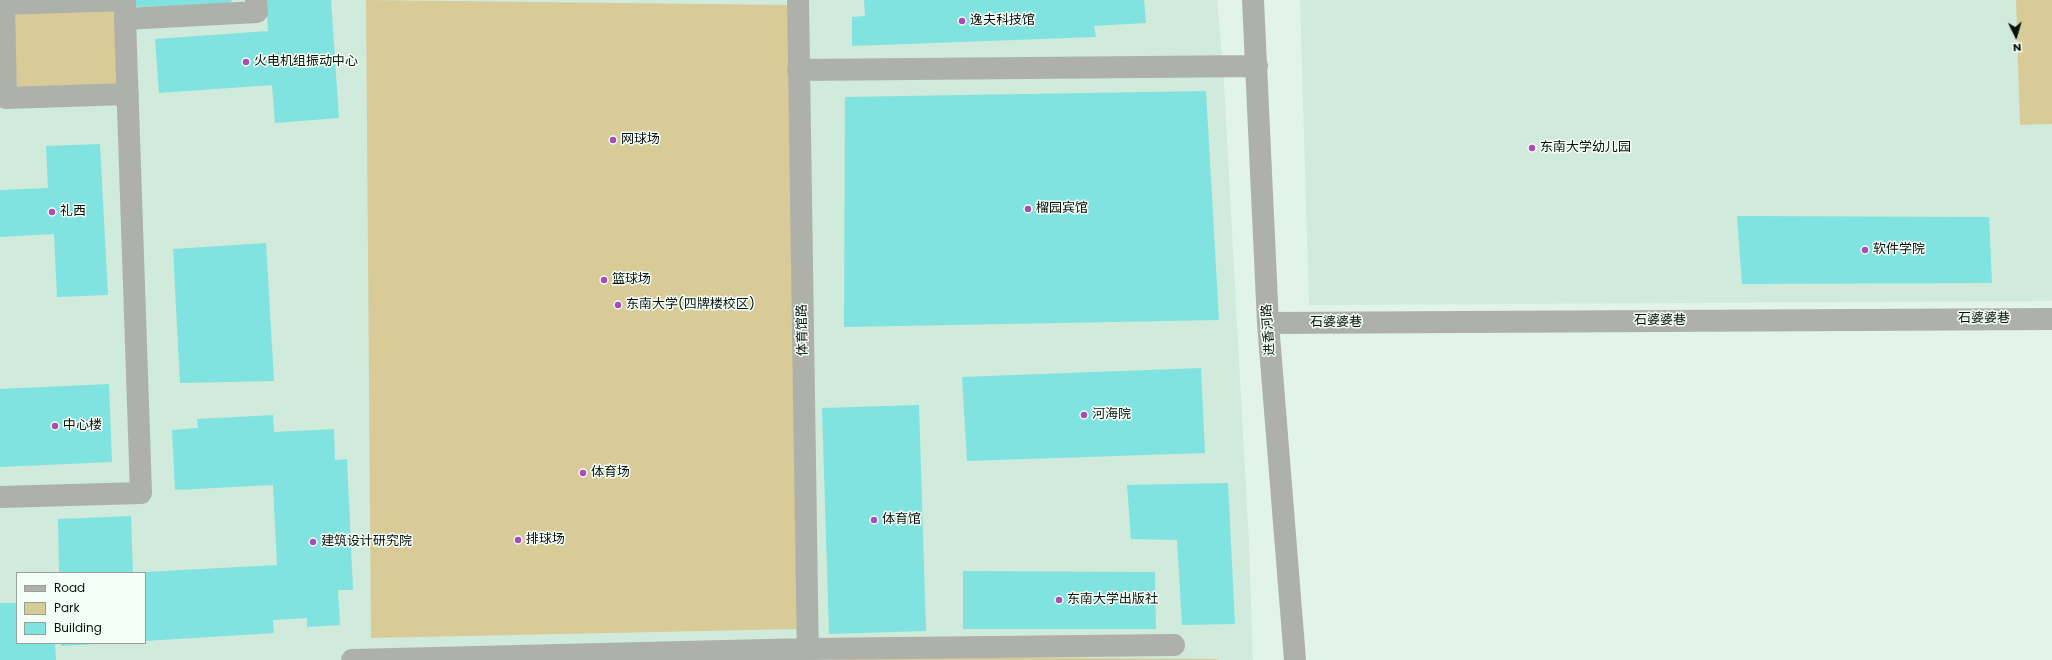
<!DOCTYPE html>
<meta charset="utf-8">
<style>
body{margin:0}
#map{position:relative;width:2052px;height:660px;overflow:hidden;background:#e2f4e9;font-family:Poppins,sans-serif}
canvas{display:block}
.legend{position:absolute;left:16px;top:572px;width:130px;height:72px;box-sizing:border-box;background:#f4fff8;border:1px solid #97a09a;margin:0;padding:5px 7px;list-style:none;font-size:12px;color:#0b110e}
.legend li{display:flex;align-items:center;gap:8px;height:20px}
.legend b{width:20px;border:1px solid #97a09a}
.north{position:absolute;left:1996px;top:16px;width:40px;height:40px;-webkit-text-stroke:3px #f4fff8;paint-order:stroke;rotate:175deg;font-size:11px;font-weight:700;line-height:16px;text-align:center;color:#0b110e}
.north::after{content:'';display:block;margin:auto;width:14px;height:18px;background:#0b110e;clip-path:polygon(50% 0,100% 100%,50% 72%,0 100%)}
</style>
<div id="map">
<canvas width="2052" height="660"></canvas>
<ul class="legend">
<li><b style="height:5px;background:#aeb1aa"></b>Road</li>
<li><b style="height:11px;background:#d9cb98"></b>Park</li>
<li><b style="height:11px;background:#80e3df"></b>Building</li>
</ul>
<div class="north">N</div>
</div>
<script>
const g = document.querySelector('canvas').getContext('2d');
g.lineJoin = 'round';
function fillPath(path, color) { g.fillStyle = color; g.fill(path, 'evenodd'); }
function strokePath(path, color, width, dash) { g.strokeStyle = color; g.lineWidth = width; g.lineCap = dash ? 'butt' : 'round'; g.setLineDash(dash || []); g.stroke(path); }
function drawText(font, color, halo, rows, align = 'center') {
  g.font = font + ' Poppins,"Noto Sans SC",sans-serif'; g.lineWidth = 3; g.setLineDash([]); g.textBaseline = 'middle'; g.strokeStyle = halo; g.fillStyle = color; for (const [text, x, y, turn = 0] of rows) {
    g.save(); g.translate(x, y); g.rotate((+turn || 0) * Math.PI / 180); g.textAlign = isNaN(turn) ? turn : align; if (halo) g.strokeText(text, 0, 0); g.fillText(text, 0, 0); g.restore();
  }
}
fillPath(new Path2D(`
 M0 0H1217L1223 66 1249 544 1253 660H0ZM17 573H145V643H17Z
 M1300 0H2052V301L1309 305Z`), '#d0eadb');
fillPath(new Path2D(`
 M125 0 128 94 6 98 4 4Z
 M366 0 789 5 797 629 371 638Z
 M2016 0H2052V124L2020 125Z
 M833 656 1217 659V660H832Z`), '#d9cb98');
fillPath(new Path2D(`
 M131 0H232L229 5 131 7Z
 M266 0H331L339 118 275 123 272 85 159 93 155 39 268 31Z
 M864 0H1144L1146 23 1094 26 1096 37 852 46V17L865 16Z
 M1206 91 1219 320 844 327 845 97Z
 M100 144 108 295 57 297 54 234 0 237V190L48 188 46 146Z
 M1737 216 1989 217 1992 283 1742 284Z
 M266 243 274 381 180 383 173 249Z
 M1201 368 1205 453 967 461 962 377Z
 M109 384 112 462 0 467V389Z
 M919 405 926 631 829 634 822 408Z
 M273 415 274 432 334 429 335 460 347 459 353 590H338L340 625 307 627V618L273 620 274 633 145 641V572L277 565 273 485 175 490 172 430 198 428 197 419Z
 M1228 483 1235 624 1182 625 1177 540 1131 539 1127 485Z
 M131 516 133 573H59L58 519Z
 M963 571 1155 572 1156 629H963Z
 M0 603H17V643H55L56 660H0Z
 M61 643H97V644L61 646Z`), '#80e3df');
strokePath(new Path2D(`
 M798 0 808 660
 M1253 0 1268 323 1295 660
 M125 19 257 12 256 0
 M798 70 1257 66
 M1268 323 2052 319
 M0 497 141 493 125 19V0L4 4 6 98 128 94
 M352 660 808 649 1174 645`), '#aeb1aa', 22);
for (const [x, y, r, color] of [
 [962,21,4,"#a84cb7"],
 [246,62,4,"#a84cb7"],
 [613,140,4,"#a84cb7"],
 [1532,148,4,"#a84cb7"],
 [1028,209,4,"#a84cb7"],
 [52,212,4,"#a84cb7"],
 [1865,250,4,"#a84cb7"],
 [604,280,4,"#a84cb7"],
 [618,305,4,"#a84cb7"],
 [1084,415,4,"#a84cb7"],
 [55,426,4,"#a84cb7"],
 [583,473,4,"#a84cb7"],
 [874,520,4,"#a84cb7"],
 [518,540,4,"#a84cb7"],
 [313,542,4,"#a84cb7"],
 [1059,600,4,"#a84cb7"]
]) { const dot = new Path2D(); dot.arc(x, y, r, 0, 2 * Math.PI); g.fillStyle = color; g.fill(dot); strokePath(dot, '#f4fff8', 1.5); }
drawText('13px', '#0b110e', '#f4fff8', [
 ["逸夫科技馆",970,21],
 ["火电机组振动中心",254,62],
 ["网球场",621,140],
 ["东南大学幼儿园",1540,148],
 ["榴园宾馆",1036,209],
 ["礼西",60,212],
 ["软件学院",1873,250],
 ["篮球场",612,280],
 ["东南大学(四牌楼校区)",626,305],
 ["河海院",1092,415],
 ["中心楼",63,426],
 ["体育场",591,473],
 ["体育馆",882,520],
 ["排球场",526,540],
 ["建筑设计研究院",321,542],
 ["东南大学出版社",1067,600]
], 'left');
drawText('13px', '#0b110e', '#f4fff8', [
 ["石婆婆巷",1984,319],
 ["石婆婆巷",1660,321],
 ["石婆婆巷",1336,323],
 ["体育馆路",803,330,-91],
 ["进香河路",1269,330,-94]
]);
</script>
